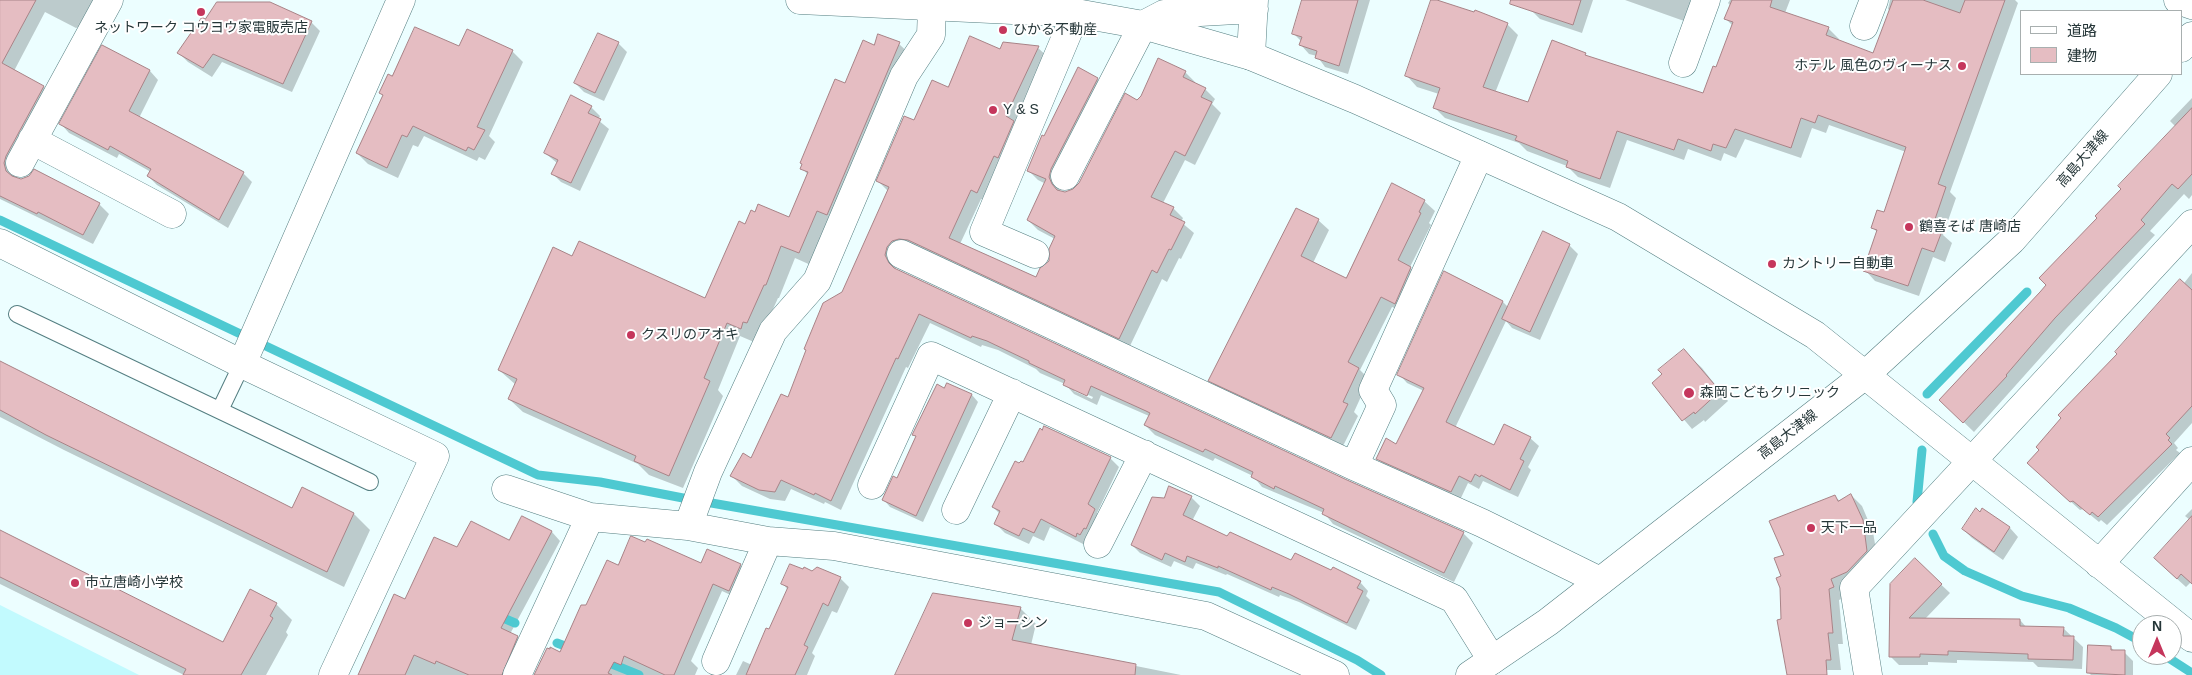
<!DOCTYPE html>
<meta charset="utf-8">
<style>
body{margin:0}
#map{position:relative;width:2192px;height:675px;overflow:hidden;background:#ecfeff;font-family:Helvetica,"Noto Sans JP",sans-serif}
canvas{display:block}
.legend{position:absolute;left:2020px;top:10px;width:162px;height:65px;box-sizing:border-box;background:#fff;border:1px solid #a8afaf;margin:0;padding:6px 9px;list-style:none;font-size:15px;color:#253638}
.legend li{display:flex;align-items:center;gap:10px;height:25px}
.legend b{width:25px;border:1px solid #a8afaf}
.north{position:absolute;left:2132px;top:615px;width:50px;height:50px;box-sizing:border-box;background:#fff;border:1px solid #a8afaf;border-radius:50%;rotate:0deg;font-size:14px;font-weight:700;line-height:20px;text-align:center;color:#253638}
.north::after{content:'';display:block;margin:auto;width:18px;height:22px;background:#c5365c;clip-path:polygon(50% 0,100% 100%,50% 72%,0 100%)}
</style>
<div id="map">
<canvas width="2192" height="675"></canvas>
<ul class="legend">
<li><b style="height:6px;background:#fff"></b>道路</li>
<li><b style="height:14px;background:#e5bdc2"></b>建物</li>
</ul>
<div class="north">N</div>
</div>
<script>
const g = document.querySelector('canvas').getContext('2d');
g.lineJoin = 'round';
function fillPath(path, color) { g.fillStyle = color; g.fill(path, 'evenodd'); }
function strokePath(path, color, width, dash) { g.strokeStyle = color; g.lineWidth = width; g.lineCap = dash ? 'butt' : 'round'; g.setLineDash(dash || []); g.stroke(path); }
function drawText(font, color, halo, rows, align = 'center') {
  g.font = font + ' Helvetica,"Noto Sans JP",sans-serif'; g.lineWidth = 4; g.setLineDash([]); g.textBaseline = 'middle'; g.strokeStyle = halo; g.fillStyle = color; for (const [text, x, y, turn = 0] of rows) {
    g.save(); g.translate(x, y); g.rotate((+turn || 0) * Math.PI / 180); g.textAlign = isNaN(turn) ? turn : align; if (halo) g.strokeText(text, 0, 0); g.fillText(text, 0, 0); g.restore();
  }
}
fillPath(new Path2D(`
 M0 605 139 675H0Z`), '#c2fafe');
fillPath(new Path2D(`
 M0 0H102L97 17 76 28 45 12 14 71 44 87 54 97 14 174 15 178 99 204 109 214 93 244 0 199Z
 M1304 0H1370L1348 74 1325 67 1317 56 1309 54 1301 45 1302 42 1293 33Z
 M1433 0 1507 24 1518 35 1495 93 1528 104 1585 54 1588 57 1704 95 1717 69 1733 26 1726 19 1731 6 1728 3 1730 0H1790L1785 13 1828 28 1839 39 1838 41 1874 55 1890 11 1888 9 1890 0H2015L2018 3 1950 192 1956 198 1943 235 1952 243 1945 262 1933 257 1919 296 1875 281 1865 270 1878 233 1872 227 1884 214 1906 152 1829 125 1826 133 1812 128 1801 158 1745 139 1736 158 1724 153 1721 161 1688 149 1684 160 1627 140 1610 188 1578 177 1567 166 1527 151 1519 143 1445 118 1434 107 1439 94 1417 87 1407 76Z
 M1535 0H1593L1582 33 1540 19 1531 10Z
 M1625 0H1690L1691 1 1684 21Z
 M205 21 311 22 320 31 292 92 222 62 212 77 188 62 179 53Z
 M467 30 512 51 523 62 489 136 495 142 485 160 479 157 477 161 424 136 418 147 413 145 398 178 368 164 357 153 384 96 380 93 393 77 459 48Z
 M618 43 627 52 604 101 584 92 575 83Z
 M899 44 913 57 813 266 795 258 779 298H778L761 336 754 342 740 336 718 390 723 396 683 488 649 475 638 464 523 412 509 399 516 385 499 370 573 258 706 300 746 225 756 213 790 219 808 175 802 168 846 85 875 47Z
 M103 47 150 71 158 80 139 118 243 173 252 182 228 228 157 185 148 176 151 172 119 154 117 158 69 133 61 124Z
 M1038 48 1048 57 987 202 981 199 960 244 1037 278 1050 261 1055 239 1038 230 1028 220 1046 184 1038 180 1028 170 1045 138 1097 79 1107 89 1059 188 1060 192 1065 193 1074 190 1138 101 1185 72 1195 82 1194 84 1205 89 1215 99 1212 104 1221 113 1195 165 1185 160 1163 203 1173 208 1183 218 1181 222 1194 233 1181 259 1179 258 1167 282 1162 279 1129 348 895 266 896 270 1347 481 1463 533 1473 543 1454 582 1333 524 1324 513 1262 487 1253 476 1215 458 1213 461 1155 435 1145 425 1149 416 1101 395 1097 405 1074 394 1065 384 1040 373 1036 369 998 350 982 345 981 347 930 323 908 368 906 367 841 510 825 502 824 504 791 489 785 501 770 499 742 486 732 476 752 460 788 399 843 293 888 191 878 181 915 122 949 89 1001 50ZM1074 389 1093 397 1092 399 1074 391Z
 M2192 98V195L2189 199 2184 194 2150 231 2155 235 2066 329 1974 432 1951 410 2098 218 2176 127 2170 121Z
 M591 107 600 116 598 120 609 129 580 191 561 182 552 173 557 163 545 153Z
 M1424 201 1435 211 1429 223 1431 225 1410 267 1421 279 1406 313 1392 307 1360 370 1369 379 1354 412 1358 416 1342 448 1220 391 1210 380 1318 220 1329 230 1313 263 1346 279Z
 M1569 245 1578 254 1540 340 1512 328 1506 321 1455 428 1495 447 1505 426 1530 438 1539 446 1528 467 1531 470 1518 497 1483 481 1479 489 1468 483 1460 500 1386 467 1377 458 1397 446 1424 391 1407 383 1399 374 1445 272 1503 302 1509 308Z
 M2192 273V423L2174 443 2178 448 2176 450 2180 453 2107 525 2101 520 2099 522 2083 509 2080 510 2037 471Z
 M1684 351 1702 368 1728 401 1705 422 1704 420 1692 429 1653 383 1664 375Z
 M0 362 292 509 302 488 354 514 370 530 344 587 64 450 0 417Z
 M947 384 972 395 978 402 923 522 890 507 884 500 897 479 917 437 914 434Z
 M1110 458 1119 467 1097 513 1103 519 1085 545 1050 527 1044 541 1033 536 1029 544 1005 533 996 524 1000 514 993 507 1020 465Z
 M1170 487 1191 497 1200 506 1192 521 1228 538 1292 562 1360 582 1368 591 1366 596 1370 600 1356 630 1299 602 1280 595 1279 597 1227 574 1226 575 1196 563 1193 569 1174 561 1171 567 1140 553 1132 545 1165 500Z
 M1851 495 1862 506 1873 532 1878 562 1844 598 1839 600 1843 644H1838L1841 670H1796L1782 620V576L1785 556 1835 497 1840 501Z
 M2192 509V583L2191 582 2186 587 2164 567 2190 520 2185 516Z
 M1983 510 2010 528 2018 537 2003 560 1972 538 1963 529Z
 M522 517 552 532 560 541 510 634 517 637 526 645 512 675H359L406 600 458 549 509 542Z
 M0 532 224 644 276 604 292 620 286 632 288 635 266 675H184L0 584Z
 M1915 560 1950 593 1925 619 2020 620 2027 628H2063L2083 647 2082 669 2038 667 2033 662 1957 660V663L1928 662V665H1899L1890 656Z
 M702 564 740 565 749 573 737 598 722 591 691 661 698 668 695 675H536L560 653 586 606 619 567Z
 M813 572 840 578 849 587 837 613 832 611 812 653 815 656 807 675H736L743 661 752 665 770 631 788 590 783 584Z
 M1020 608 1036 624 1031 645 1181 675H897Z
 M2110 647 2115 651 2124 652 2133 661V675H2091L2089 673Z`), '#0003');
strokePath(new Path2D(`
 M0 220 538 475 600 482 683 498 1219 592 1357 660 1381 675
 M1927 394 2027 292
 M1917 502 1922 450
 M1933 534 1944 556 1965 571 2022 596 2069 608 2116 628 2142 642
 M496 615 515 623
 M557 643 573 649
 M2164 655 2192 673
 M602 660 639 675`), '#4ec9d1', 9);
const building = new Path2D(`
 M0 0H36L2 63 44 86 6 156 4 163 6 171 12 176 21 179 29 176 34 169 100 203 83 235 38 212 37 214 0 196Z
 M1302 0H1358L1339 66 1315 58 1317 51 1299 45 1302 37 1292 34Z
 M1431 0H1437L1474 12 1475 10 1508 23 1483 87 1528 102 1552 40 1586 53 1585 55 1703 93 1713 66 1716 67 1733 22 1724 19 1732 0H1772L1770 7 1829 27 1826 35 1873 53 1893 0H1923L1960 13 1965 0H2005L1938 184 1946 187 1932 228 1942 231 1934 252 1922 248 1908 286 1863 271 1877 230 1871 228 1877 210 1884 212 1906 147 1818 115 1815 123 1801 118 1791 148 1735 129 1726 148 1713 144 1711 151 1678 139 1674 150 1617 131 1600 179 1566 167 1568 161 1515 140 1517 136 1433 108 1440 88 1405 76Z
 M1511 0H1581L1573 25 1510 4Z
 M217 2H270L312 21 283 84 213 54 203 68 177 53 202 17 205 19Z
 M415 27 459 46 467 29 513 50 477 127 485 130 474 150 468 147 466 151 413 126 407 137 402 135 387 168 356 153 383 95 379 93 388 74 392 76Z
 M598 33 619 42 595 93 574 83Z
 M878 34 900 42 827 215 817 211 799 253 781 246 766 285H764L747 323 743 322 741 329 727 323 704 378 710 381 669 476 634 461 636 456 508 399 517 379 498 370 553 247 572 256 579 241 705 298 739 221 745 224 751 210 755 212 758 204 789 217 808 172 800 169 802 164 800 163 835 79 845 83 863 40 874 45Z
 M970 36 1000 49 1003 42 1039 46 1006 116 1014 121 998 158 994 156 977 193 971 190 949 238 1036 277 1040 268 1049 261V249L1055 236 1027 220 1046 179 1027 171 1042 135 1044 136 1078 67 1098 78 1051 169 1049 177 1052 184 1057 190 1065 192 1073 189 1079 183 1125 93 1137 100 1141 96 1158 58 1186 71 1183 77 1206 88 1201 97 1212 102 1185 156 1175 151 1151 197 1174 207 1170 215 1185 222 1171 250 1169 249 1157 273 1152 270 1119 339 908 240 899 239 892 241 887 247 885 255 889 263 894 268 1347 480 1464 532 1444 573 1322 514 1324 509 1275 486 1274 489 1251 477 1253 472 1205 449 1203 452 1144 425 1150 413 1146 411 1091 386 1087 396 1063 385 1065 380 1029 363V361L987 341 972 336 971 338 919 314 898 359 896 358 831 501 815 493 814 495 781 480 775 492 759 490 730 476 743 453 751 458 781 394 788 397 806 350 804 349 823 303 842 292 889 187 876 181 904 116 914 120 932 80 948 87Z
 M102 45 150 70 129 111 244 172 219 220 147 176 151 169 110 146 108 150 59 124Z
 M571 95 592 106 588 113 601 119 571 183 551 174 558 160 544 153Z
 M2192 108V174L2178 189 2172 184 2141 220 2145 224 2055 318 2006 375 2007 376 1963 423 1939 400 2040 292 2046 285 2039 278 2097 218 2095 216 2121 189 2118 186Z
 M1392 183 1425 200 1419 212 1421 213 1398 260 1411 267 1395 304 1381 297 1348 362 1359 368 1343 402 1348 404 1331 438 1208 381 1296 208 1319 219 1301 256 1346 278Z
 M1543 231 1570 244 1530 332 1502 319Z
 M1444 271 1503 301 1446 422 1494 445 1504 424 1531 437 1520 459 1524 461 1510 490 1481 475 1480 477 1475 474 1471 482 1459 476 1451 492 1376 459 1386 438 1396 444 1424 388 1397 375Z
 M2180 279 2192 290V406L2166 434 2170 438 2168 440 2172 444 2098 517 2092 512 2090 515 2073 501 2070 502 2027 463 2039 450 2036 447 2061 418 2058 415 2117 354 2115 352Z
 M1684 349 1720 391 1695 414 1694 412 1682 421 1652 383 1662 374 1658 370Z
 M0 361 292 508 302 487 354 513 327 572 46 435 0 410Z
 M947 383 972 394 916 516 882 500 893 476 897 478 916 436 912 435 937 384 944 388Z
 M1044 426 1111 457 1088 504 1095 509 1086 529 1084 528 1080 535 1077 533 1076 537 1041 519 1034 533 1023 528 1019 536 994 524 1000 511 992 507 1015 461 1019 463 1021 461 1023 462 1040 428 1042 430Z
 M1169 486 1192 496 1183 515 1227 536 1230 532 1291 560 1295 553 1331 570 1333 567 1361 581 1357 588 1363 591 1347 623 1289 594 1272 587 1271 590 1218 566V568L1187 556 1185 562 1165 553 1162 560 1131 545 1152 497 1164 498Z
 M1851 494 1863 520 1867 551 1847 572 1831 579 1834 587 1829 589 1833 633H1828L1831 660H1826L1827 675H1787L1777 620 1781 619 1780 588 1776 578 1781 576 1774 558 1784 555 1769 521 1835 495 1838 501Z
 M1976 508 1980 512 1982 508 2010 527 1994 552 1962 529Z
 M522 516 552 531 501 628 518 636 502 675H469L436 661 435 664 414 655 405 675H358L394 594 405 599 434 537 457 547 471 521 509 540Z
 M2192 516V584L2181 574 2177 579 2154 558Z
 M0 530 223 642 250 589 277 603 270 616 273 618 241 675H183L186 669 0 577Z
 M631 536 645 542 647 539 701 563 707 549 741 564 729 591 713 584 674 675H665L624 656 621 665 614 662 608 673 612 675H534L547 648 550 649V647L560 652 581 605H586L607 560 618 565Z
 M1915 558 1942 584 1909 618 2020 619V626L2064 627 2063 636H2074L2073 660 2028 659V654L1948 651V655L1920 654V657H1889L1890 584Z
 M790 564 803 569 804 567 812 571 817 567 841 577 828 606 823 603 804 645 808 647 795 675H746L766 628 769 629 788 587 781 584Z
 M933 593 1021 607 1012 640 1136 664 1135 675H895Z
 M2088 645 2111 646V650H2125V675L2087 673Z`);
fillPath(building, '#e5bdc2');
strokePath(building, '#a88387', 1);
const lane = new Path2D(`
 M17 314 370 482
 M220 410 242 364`);
const street = new Path2D(`
 M2178 0 2192 5
 M1864 26 1874 0
 M1251 56 1254 0
 M1683 63 1706 0
 M32 140 172 214
 M20 163 109 0
 M1065 176 1143 25 1164 14 1254 9
 M0 243 242 364 435 456 333 675
 M901 254 1354 466 1482 523 1600 581
 M1035 254 984 232 1076 13
 M242 364 401 0
 M1865 375 2192 638
 M1354 466 1382 405 1373 390 1479 155
 M872 485 931 356 1454 599 1492 660
 M506 489 590 517 688 526 768 541 834 546 1206 616 1335 675
 M956 510 1012 393
 M688 526 708 472 773 331 817 281 904 76 931 35 932 7 934 0
 M1098 544 1144 454
 M2099 564 2192 461
 M716 661 768 541
 M517 675 590 517
 M1868 675 1854 588 2192 224`);
const secondary = new Path2D(`
 M800 0 1076 13 1143 25 1251 56 1355 99 1618 217 1815 335 1865 375
 M2181 48 2192 36
 M1470 675 1548 622 1865 375 2012 240 2158 74`);
strokePath(lane, '#547e81', 18);
strokePath(street, '#547e81', 29);
strokePath(secondary, '#547e81', 29);
strokePath(lane, '#fff', 16);
strokePath(street, '#fff', 28);
strokePath(secondary, '#fff', 28);
for (const [x, y, r, color] of [
 [201,12,5,"#c5365c"],
 [1003,30,5,"#c5365c"],
 [1962,66,5,"#c5365c"],
 [993,110,5,"#c5365c"],
 [1909,227,5,"#c5365c"],
 [1772,264,5,"#c5365c"],
 [631,335,5,"#c5365c"],
 [1689,393,6,"#c5365c"],
 [1811,528,5,"#c5365c"],
 [75,583,5,"#c5365c"],
 [968,623,5,"#c5365c"]
]) { const dot = new Path2D(); dot.arc(x, y, r, 0, 2 * Math.PI); g.fillStyle = color; g.fill(dot); strokePath(dot, '#fff', 2); }
drawText('14px', '#253638', '#fff', [
 ["ネットワーク コウヨウ家電販売店",201,28,"center"],
 ["ひかる不動産",1013,30],
 ["ホテル 風色のヴィーナス",1952,66,"right"],
 ["Y & S",1003,110],
 ["鶴喜そば 唐崎店",1919,227],
 ["カントリー自動車",1782,264],
 ["クスリのアオキ",641,335],
 ["森岡こどもクリニック",1700,393],
 ["天下一品",1821,528],
 ["市立唐崎小学校",85,583],
 ["ジョーシン",978,623]
], 'left');
drawText('14px', '#253638', '#fff', [
 ["高島大津線",2083,159,-49],
 ["高島大津線",1788,435,-38]
]);
</script>
